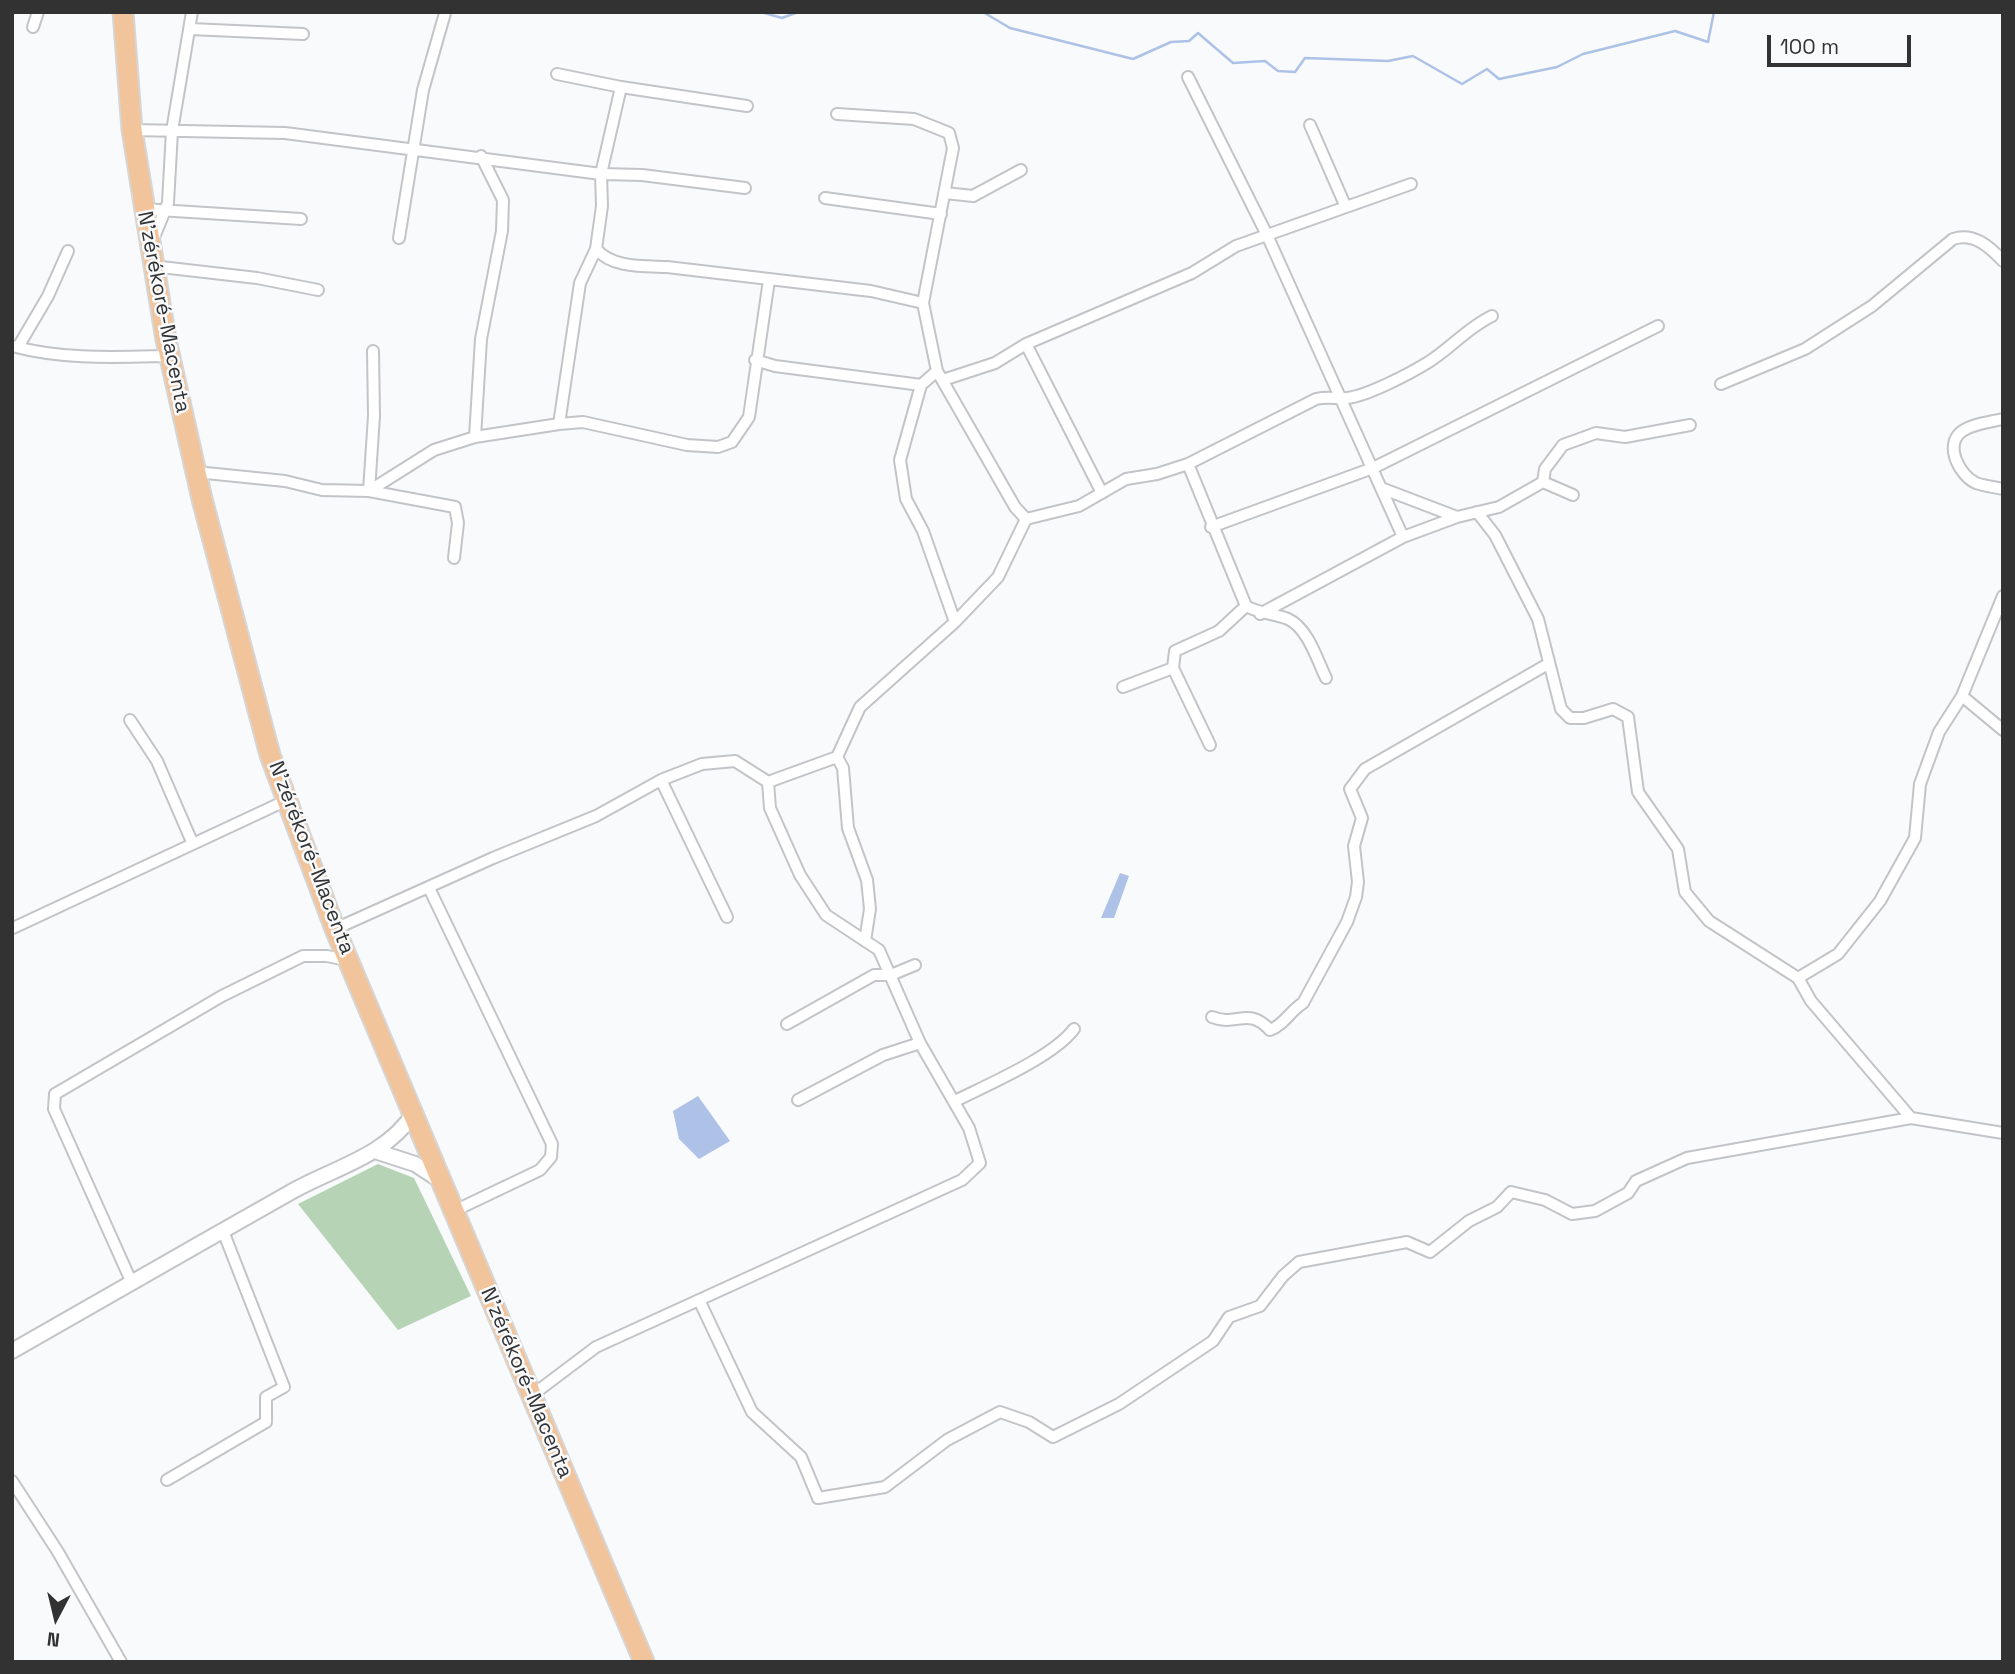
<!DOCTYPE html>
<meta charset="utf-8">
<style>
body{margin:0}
#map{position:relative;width:2015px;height:1674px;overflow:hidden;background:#f8fafc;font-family:"Space Grotesk",sans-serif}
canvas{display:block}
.frame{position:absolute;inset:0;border:14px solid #323233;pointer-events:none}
.north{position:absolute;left:21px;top:1583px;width:70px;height:70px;-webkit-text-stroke:5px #f8fafc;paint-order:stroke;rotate:187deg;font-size:19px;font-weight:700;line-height:28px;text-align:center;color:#323233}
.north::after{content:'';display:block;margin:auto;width:24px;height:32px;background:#323233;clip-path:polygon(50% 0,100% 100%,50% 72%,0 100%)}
.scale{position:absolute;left:1767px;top:35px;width:144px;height:32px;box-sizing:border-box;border:4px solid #323233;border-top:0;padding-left:9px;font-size:21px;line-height:24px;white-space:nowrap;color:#323233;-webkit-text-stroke:5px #f8fafc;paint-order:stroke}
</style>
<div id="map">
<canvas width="2015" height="1674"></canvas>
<div class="frame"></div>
<div class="north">N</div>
<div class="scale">100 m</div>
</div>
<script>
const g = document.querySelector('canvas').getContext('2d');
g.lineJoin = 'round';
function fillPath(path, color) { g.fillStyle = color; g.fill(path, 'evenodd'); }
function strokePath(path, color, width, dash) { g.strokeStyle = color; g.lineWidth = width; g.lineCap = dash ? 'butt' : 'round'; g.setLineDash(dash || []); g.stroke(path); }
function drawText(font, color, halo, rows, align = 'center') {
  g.font = font + ' "Space Grotesk",sans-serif'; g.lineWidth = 5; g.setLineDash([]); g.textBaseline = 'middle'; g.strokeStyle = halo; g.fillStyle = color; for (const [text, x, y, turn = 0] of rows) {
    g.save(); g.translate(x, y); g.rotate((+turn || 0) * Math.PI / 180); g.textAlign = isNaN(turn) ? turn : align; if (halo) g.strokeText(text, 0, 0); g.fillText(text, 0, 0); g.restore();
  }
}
fillPath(new Path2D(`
 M378 1164 414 1178 471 1296 398 1330 298 1204Z`), '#b7d3b6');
fillPath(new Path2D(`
 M1120 873 1129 876 1114 918H1101Z
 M698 1096 730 1141 699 1159 679 1139 673 1111Z`), '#adc2e6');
strokePath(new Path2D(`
 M761 12 782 18 798 12
 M983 12 1010 28 1133 59 1171 42 1189 41 1198 33 1233 63 1265 61 1278 71 1295 72 1305 58 1388 61 1413 56 1462 84 1487 69 1499 79 1557 67 1583 54 1675 31 1708 42 1714 12`), '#adc2e6', 2.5);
const minor = new Path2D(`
 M33 27 38 12
 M190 29 303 34
 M557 74 621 87
 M1188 77 1267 235 1403 537
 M837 114 914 119 949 133 953 148 923 303
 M1310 125 1345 205
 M132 130 285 133 601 174 602 206 596 249C612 268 643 266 667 267L871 291 923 303 937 371 1015 507 1026 519 998 577 955 622 860 707 837 757 768 782 735 761 702 764 661 780 596 816 493 858 335 929
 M745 188 642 175 601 174 621 87 747 106
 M945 193 973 196 1021 170
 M825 198 941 214
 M143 209 301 219
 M399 238 423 90 445 13
 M152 242 168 203 172 131 192 12
 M152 266 257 278 318 290
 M1026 344 1102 493
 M12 346C64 360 116 357 169 356
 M18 347 48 296 68 251
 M755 360 775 366 921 385
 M937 371 921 385 900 460 906 499 923 531 955 622
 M943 380 995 363 1026 344 1192 273 1236 246 1411 184
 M1721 384 1805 349 1872 306 1953 239C1973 232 1989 246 2003 261
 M2003 419C1990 422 1971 424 1961 432 1944 446 1960 476 1976 483 1984 486 1994 487 2003 489
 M559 424 580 283 596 249
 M475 437 481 339 502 231 503 200 481 156
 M1188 464 1246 606C1260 614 1274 613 1288 619 1308 628 1317 660 1326 678
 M196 472 285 481 322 490 369 491 374 416 373 351
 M1543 482 1545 469 1563 445 1596 433 1625 437 1690 425
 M1381 488 1457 517
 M369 491 434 450 475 437 559 424 583 422 687 445 718 447 732 442 749 417 769 280
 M369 491 455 507 458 523 454 558
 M1477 512 1495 535 1538 619 1561 709 1570 718H1584L1613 709 1628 717 1638 792 1678 849 1685 892 1709 921 1798 978 1811 1001 1911 1118 2003 1133
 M1026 519 1079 506 1126 479 1157 474 1188 464 1316 399C1328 396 1336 399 1347 398 1367 396 1409 374 1427 363 1450 349 1467 328 1492 316
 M1211 527 1373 468 1658 326
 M1260 614 1403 537 1457 517 1499 507 1543 482 1573 495
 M1173 668 1210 745
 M1123 687 1173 668 1175 651 1219 631 1246 606
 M1962 696 2003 730
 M130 720 157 761 192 842
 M837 757 843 768 848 828 867 880 870 909 865 941
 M661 780 727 917
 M429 888 552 1144 551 1157 540 1170 454 1211
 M13 928 285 801
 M1798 978 1838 954 1880 901 1915 838 1920 784 1939 732 1962 696 2003 596
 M1212 1017C1237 1027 1248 1006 1270 1030 1284 1025 1290 1011 1303 1003L1347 922 1356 897 1358 882 1354 846 1362 818 1350 789 1365 769 1548 664
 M787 1024 874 975H891L915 965
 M798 1100 883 1055 920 1043
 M955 1101C987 1085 1053 1057 1074 1029
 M131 1281 54 1109 55 1094 222 996 303 956H327L351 961
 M699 1300 752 1412 801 1457 818 1498 885 1487 947 1440 1000 1412 1029 1422 1053 1437 1119 1404 1213 1341 1229 1317 1260 1306 1283 1276 1299 1262 1407 1242 1430 1252 1469 1221 1497 1207 1511 1192 1545 1200 1572 1214 1595 1211 1628 1193 1636 1181 1687 1158 1911 1118
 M531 1396 596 1347 962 1180 980 1163 969 1128 920 1043 879 950 826 915 800 875 770 808 768 782
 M167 1480 266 1422V1397L284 1387 223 1231
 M12 1481 58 1552 121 1662`);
const tertiary = new Path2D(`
 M378 1152 415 1164 441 1181
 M12 1351C105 1297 198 1245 291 1192 335 1167 385 1157 414 1113`);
const trunk = new Path2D(`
 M123 12 132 130 166 340 202 499 270 755 335 929 644 1662`);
strokePath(minor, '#c3c4c7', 14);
strokePath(tertiary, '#c3c4c7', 18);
strokePath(trunk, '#d6d6d6', 23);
strokePath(minor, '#fff', 10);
strokePath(tertiary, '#fff', 14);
strokePath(trunk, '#f2c49c', 19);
drawText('21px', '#323233', '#f8fafc', [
 ["N'zérékoré-Macenta",163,312,79],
 ["N'zérékoré-Macenta",311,858,69],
 ["N'zérékoré-Macenta",526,1383,67]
]);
</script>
